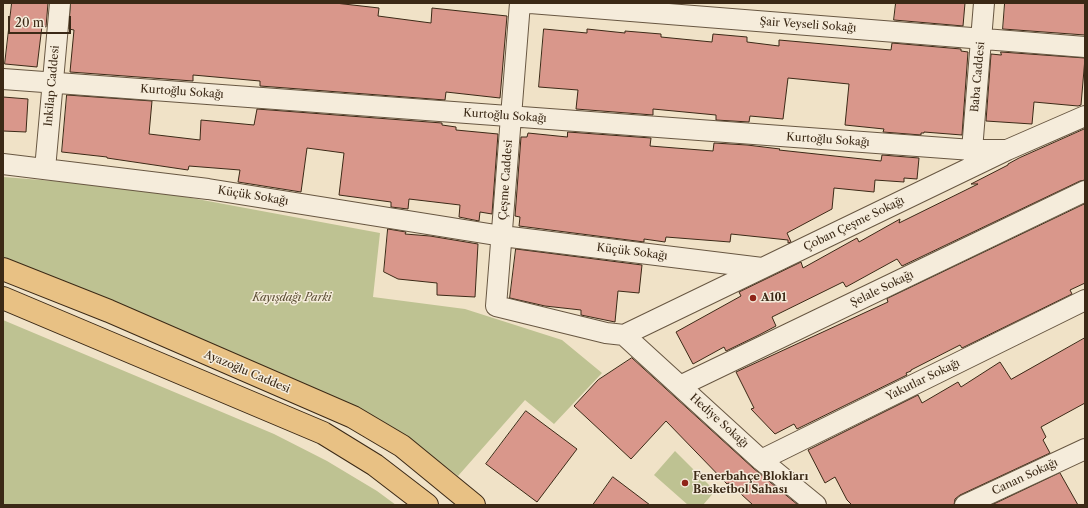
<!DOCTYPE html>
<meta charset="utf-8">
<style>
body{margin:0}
#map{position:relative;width:1088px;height:508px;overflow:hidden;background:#f0e2c7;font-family:"Libre Caslon Text",serif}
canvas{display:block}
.frame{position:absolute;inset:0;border:4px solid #3b2916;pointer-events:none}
.scale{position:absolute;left:8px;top:16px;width:63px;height:18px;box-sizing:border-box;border:2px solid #3b2916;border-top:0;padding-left:5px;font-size:12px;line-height:14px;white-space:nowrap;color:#3b2916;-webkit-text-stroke:3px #f5ecdb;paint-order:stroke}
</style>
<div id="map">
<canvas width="1088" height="508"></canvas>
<div class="frame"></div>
<div class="scale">20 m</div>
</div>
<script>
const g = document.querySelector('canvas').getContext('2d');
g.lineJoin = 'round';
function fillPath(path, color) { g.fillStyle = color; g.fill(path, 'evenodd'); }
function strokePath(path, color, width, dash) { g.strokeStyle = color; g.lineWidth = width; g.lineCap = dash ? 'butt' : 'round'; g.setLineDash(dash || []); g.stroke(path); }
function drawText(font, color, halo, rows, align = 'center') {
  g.font = font + ' "Libre Caslon Text",serif'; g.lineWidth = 3; g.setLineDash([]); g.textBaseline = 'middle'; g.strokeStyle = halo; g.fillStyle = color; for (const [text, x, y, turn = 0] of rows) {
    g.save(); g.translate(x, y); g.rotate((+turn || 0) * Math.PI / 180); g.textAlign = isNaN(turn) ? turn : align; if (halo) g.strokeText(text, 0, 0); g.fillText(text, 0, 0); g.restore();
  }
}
fillPath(new Path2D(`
 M3 177 93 184 170 194 380 233 373 297 465 309 562 340 602 373 554 424 525 400 458 476 407 437 3 260Z
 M3 320 274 434 327 461 377 491 396 505H3Z
 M675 451 715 491 703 505H688L654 475Z`), '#bec292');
const building = new Path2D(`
 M12 3H48L46 27 42 26 37 67 5 64Z
 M71 3H335L379 8 378 16 431 23 432 8 507 16 500 98 446 92 445 100 260 86V81L193 75V81L70 72 74 30 69 29Z
 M896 3H965L963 26 894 20Z
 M1005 3H1085V35L1003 29Z
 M544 29 587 33V29L625 33V31L661 34V37L712 42 713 34 747 37V42L779 46V40L891 50 892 43 961 49V51L968 52 962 135 924 132V133H921V135L883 132 884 129 845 125 849 84 788 78 783 119 750 116 749 122 716 120V115L653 109V115L576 109 578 90 539 87Z
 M1001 52 1085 58 1081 105 1078 106 1034 102 1032 124 986 121 991 54 1001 55Z
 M67 95 152 101 149 134 200 140 201 120 254 125 257 109 442 123V125L456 127V130L498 134 492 214 480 212 479 221 459 217 460 205 409 199 408 209 391 207V202L339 195 344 153 307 148 301 192 238 182 240 170 189 166 188 170 107 158V157L62 152Z
 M3 97 28 99 26 132 3 131Z
 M1085 129V180L1080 181 902 266 897 259 846 287 843 282 772 317 776 326 759 335 726 351 724 347 693 364 676 332 741 296 739 292 801 262 803 268 857 238 859 242 900 219 899 223 978 184H971L1008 165V164L1019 158Z
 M568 132 651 138 650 146 713 151 714 143 747 145 780 149 779 150 881 161 882 155 919 158 917 179 904 178V182L875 180 874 192 834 188 832 209 787 233 791 242 788 243V240L731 234 730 242 666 237 665 242 644 239V242L519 226 520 217 515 216 521 137H527L528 133 567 137Z
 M1085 204V283L1070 290 1072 294 962 348 960 345 911 370V371L906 373 907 375 797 429 794 424 775 434 751 409 754 408 736 372 888 302 887 299Z
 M388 229 406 232 405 234 430 236 478 244 475 297 437 295V283L398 279 384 272Z
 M516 249 642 265 639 293 618 291 615 322 581 315V310L545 306 510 298Z
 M1085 338V403L1041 427 1046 437 1043 440 1050 453 960 495 955 499 954 505H852L847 500 835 477 825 483 808 450 918 395 922 403 958 382 961 387 1000 362 1011 379Z
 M632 358 753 468 798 505H753L729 483 727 484 666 421 631 459 574 406 598 380Z
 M526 411 577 449 537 502 486 464Z
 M1060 473 1078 505H992Z
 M613 477 650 505H593Z`);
fillPath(building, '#d9978b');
strokePath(building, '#3b2916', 1);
const minor = new Path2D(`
 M520 3 496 306 606 333 624 335
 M530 3 1085 47
 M3 79 972 150H1007
 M972 150 984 3
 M3 164 208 189 502 236 762 268
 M45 169 60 3
 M624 335 1007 150 1085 116
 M624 335 761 460 816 505
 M680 386 1085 191
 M761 460 1085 300
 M965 505 1085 449`);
const primary = new Path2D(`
 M3 269 109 311 353 417 402 446 474 505
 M3 298 323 433 375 465 427 505`);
strokePath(minor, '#685742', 22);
strokePath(primary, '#3b2916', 24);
strokePath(minor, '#f5ecdb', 20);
strokePath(primary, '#e8c184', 22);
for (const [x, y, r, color] of [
 [753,298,4,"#8f2418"],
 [685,483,4,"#8f2418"]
]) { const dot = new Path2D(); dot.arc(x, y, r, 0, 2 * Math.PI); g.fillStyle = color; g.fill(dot); strokePath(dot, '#f5ecdb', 1.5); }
drawText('11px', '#3b2916', '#f5ecdb', [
 ["Şair Veyseli Sokağı",808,25,4],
 ["Baba Caddesi",978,77,-85],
 ["Inkilap Caddesi",52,86,-85],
 ["Kurtoğlu Sokağı",182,92,4],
 ["Kurtoğlu Sokağı",505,116,4],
 ["Kurtoğlu Sokağı",828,140,4],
 ["Çeşme Caddesi",506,180,-86],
 ["Küçük Sokağı",253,196,9],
 ["Çoban Çeşme Sokağı",854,224,-26],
 ["Küçük Sokağı",632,252,7],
 ["Şelale Sokağı",882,289,-26],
 ["Ayazoğlu Caddesi",247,372,23],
 ["Yakutlar Sokağı",923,380,-26],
 ["Hediye Sokağı",719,421,42],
 ["Canan Sokağı",1025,477,-25]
]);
drawText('italic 11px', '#5c4f35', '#f5ecdb', [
 ["Kayışdağı Parki",292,298]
]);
drawText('bold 11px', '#3b2916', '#f5ecdb', [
 ["A101",761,298],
 ["Fenerbahçe Blokları",693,477],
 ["Basketbol Sahası",693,490]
], 'left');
</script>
